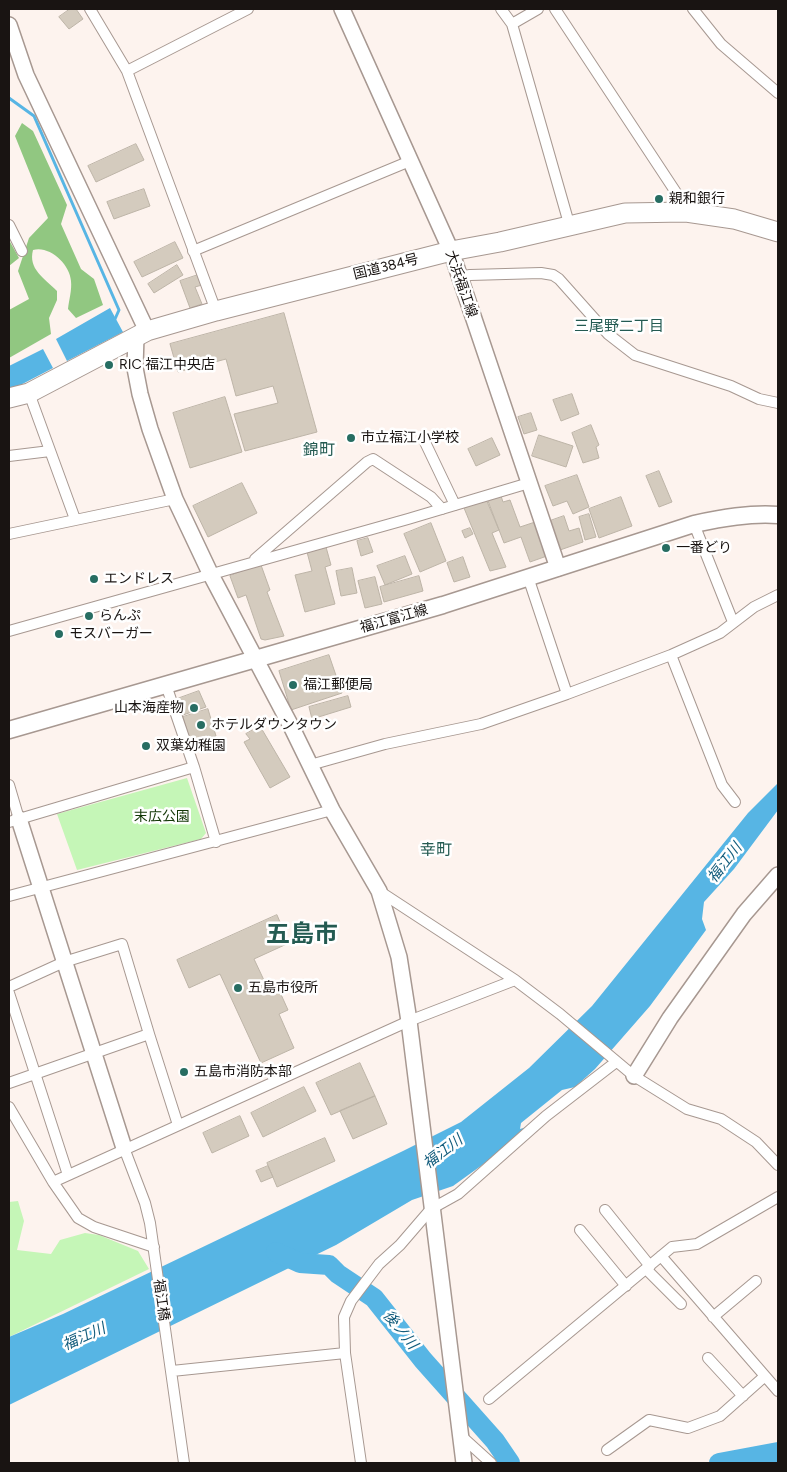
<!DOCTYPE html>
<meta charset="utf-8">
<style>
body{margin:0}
#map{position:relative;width:787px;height:1472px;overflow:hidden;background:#fdf3ee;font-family:Figtree,sans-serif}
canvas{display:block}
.frame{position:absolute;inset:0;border:10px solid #191412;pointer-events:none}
</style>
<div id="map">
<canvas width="787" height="1472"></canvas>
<div class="frame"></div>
</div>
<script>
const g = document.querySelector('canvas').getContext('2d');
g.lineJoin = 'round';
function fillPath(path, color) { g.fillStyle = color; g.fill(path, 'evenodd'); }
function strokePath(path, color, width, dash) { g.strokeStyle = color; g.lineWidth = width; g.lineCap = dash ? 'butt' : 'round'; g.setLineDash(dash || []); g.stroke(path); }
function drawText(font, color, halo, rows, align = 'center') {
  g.font = font + ' Figtree,"Noto Sans JP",sans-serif'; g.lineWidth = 5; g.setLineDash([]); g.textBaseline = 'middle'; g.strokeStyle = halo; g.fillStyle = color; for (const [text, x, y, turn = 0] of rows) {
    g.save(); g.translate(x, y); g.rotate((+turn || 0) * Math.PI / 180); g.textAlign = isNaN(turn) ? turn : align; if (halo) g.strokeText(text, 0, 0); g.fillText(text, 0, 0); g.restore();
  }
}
fillPath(new Path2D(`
 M187 778 206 833 201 839 77 870 57 814Z
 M18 1201 24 1221 17 1250 51 1254 60 1240 85 1233 99 1235 138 1251 149 1269 9 1337V1202Z`), '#c5f6b7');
fillPath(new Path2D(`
 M22 123 33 131 67 205 61 224 81 269 94 279 103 305 76 318 68 309C69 300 72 290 71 281 70 264 49 245 33 250 28 269 44 278 57 291V300L49 318 51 334 9 358V310L29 299 18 271 29 238 48 218 15 136Z
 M9 240 19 258 9 266Z`), '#91c781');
fillPath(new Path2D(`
 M110 308 123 332 67 361 56 339Z
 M43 349 53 368 9 391V366Z
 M778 783V810L734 869 704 902 702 919 706 930 650 1006 595 1069 575 1087 562 1090 521 1123 520 1129 527 1127 503 1150 453 1186 412 1200 336 1245 9 1405V1337L63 1314 403 1151 461 1122 529 1068 592 1006 748 813Z`), '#57b5e4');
strokePath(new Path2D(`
 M9 98 34 116 119 310 115 319`), '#57b5e4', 3);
strokePath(new Path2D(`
 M276 1252 300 1263 329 1265 338 1274 374 1298 423 1360 495 1441 510 1463
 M719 1463 778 1452`), '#57b5e4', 20);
const building = new Path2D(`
 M70 9H76L83 19 69 29 59 17Z
 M136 144 144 160 96 182 88 166Z
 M144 189 150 206 114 219 107 202Z
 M175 242 183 258 142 277 134 262Z
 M177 265 183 275 154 293 148 284Z
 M198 275 202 285 195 287 202 304 190 308 180 281Z
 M284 313 317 432 245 451 234 414 278 403 273 386 236 396 226 359 178 372 170 344Z
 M572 394 579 414 561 421 553 400Z
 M225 397 242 452 190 468 173 413Z
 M531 413 537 430 524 434 518 417Z
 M591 425 599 445 596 447 599 458 583 463 572 433Z
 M539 435 573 446 566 467 532 456Z
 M492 438 500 455 476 466 468 449Z
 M659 471 672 502 659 507 646 476Z
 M577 475 589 507 573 514 567 501 553 506 545 486Z
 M242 483 257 513 208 537 193 506Z
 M501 496 503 502 510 500 520 527 535 522 547 556 530 562 521 537 504 543 488 501Z
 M621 497 632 526 599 538 589 509Z
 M486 499 499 530 492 533 506 567 490 571 464 508Z
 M589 514 596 537 585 540 579 517Z
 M564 516 569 531 579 528 583 542 560 550 550 521Z
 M431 523 446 561 420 572 404 534Z
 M470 528 473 534 465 538 462 531Z
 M368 538 373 552 361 556 357 541Z
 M326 547 331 565 325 567 335 604 305 612 295 575 312 571 307 552Z
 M405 556 412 574 385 585 377 566Z
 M463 557 470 577 454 582 447 563Z
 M261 565 270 590 267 592 284 636 265 640 261 639 246 595 238 598 230 576Z
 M352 568 357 593 341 596 336 571Z
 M419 576 423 591 384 602 380 587Z
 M375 577 382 604 365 608 358 581Z
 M329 655 342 693 291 710 279 671Z
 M199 691 206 707 183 715 177 699Z
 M348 696 351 707 312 719 309 707Z
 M208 709 216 736 191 744 183 717Z
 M260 726 290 777 270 788 244 742 250 739 246 734Z
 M277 915 289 943 254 959 270 993 279 990 288 1010 279 1014 294 1048 261 1063 220 974 189 988 177 960Z
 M360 1063 375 1096 331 1115 316 1083Z
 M304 1087 316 1111 263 1137 251 1113Z
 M375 1096 387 1124 353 1139 340 1111Z
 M240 1116 249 1136 212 1153 203 1133Z
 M325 1138 335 1161 277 1187 267 1163Z
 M268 1166 273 1177 261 1182 256 1171Z`);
fillPath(building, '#d4cbbe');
strokePath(building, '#bdb4a7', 1);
const street = new Path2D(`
 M90 9 127 71 216 311
 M501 9 512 24 570 227
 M555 9 681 200 686 212
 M693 9 721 44 778 93
 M512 24 538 9
 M127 71 248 9
 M9 225 22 251
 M193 251 410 161
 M459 277 470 275 541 273 553 275 559 279 608 334 635 355 731 386 759 399 778 403
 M29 393 75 519
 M423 438 455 505
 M9 456 50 451
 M694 524 733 622
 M9 534 175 499
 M255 559 367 462 373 459 431 497 442 509
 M528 577 567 694
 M9 631 408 519 529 483
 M671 655 722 785 735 802
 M166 685 194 767 216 842
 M310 765 385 744 481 724 567 694 671 655 720 633 754 607 778 595
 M9 785 19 819
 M9 822 194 767
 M379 891 515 980 560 1014 634 1076 687 1109 721 1119 756 1142 778 1165
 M9 896 332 810
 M9 987 64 962 122 944 149 1034 9 1083
 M9 993 68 1175
 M149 1034 178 1125
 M9 1107 53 1182 78 1218 94 1227 154 1247
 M124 1148 145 1203 150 1223 184 1463
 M53 1182 409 1021 515 980
 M605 1210 650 1266
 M580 1230 626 1286
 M661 1256 778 1391
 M646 1269 681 1304
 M713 1317 756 1281
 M708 1358 743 1396
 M172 1371 345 1353
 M489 1399 672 1247 697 1244 778 1197
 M460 1435 491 1463
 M607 1450 649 1420 688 1428 720 1416 765 1376
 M361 1463 345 1353 344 1317 351 1301 379 1264 400 1245 431 1209 458 1194 546 1116 616 1062`);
const secondary = new Path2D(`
 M342 9 451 251 558 568
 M9 25 26 75 147 331
 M136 336 135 368 140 394 150 429 175 499 210 573 293 730 332 810 379 891 399 957 409 1021 464 1463
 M19 819 124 1148
 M634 1076 670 1018 744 914 778 875`);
const primary = new Path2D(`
 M9 730 443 605 694 524C722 518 750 513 778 515`);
const highway = new Path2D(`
 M9 398 29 393 147 331 216 311 451 251 500 242 625 213 686 212 734 219 778 232`);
strokePath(street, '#a79891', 12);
strokePath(secondary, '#a79891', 18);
strokePath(primary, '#a79891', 19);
strokePath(highway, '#a79891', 21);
strokePath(street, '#fff', 10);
strokePath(secondary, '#fff', 15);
strokePath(primary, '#fff', 16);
strokePath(highway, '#fff', 19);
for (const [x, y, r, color] of [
 [659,199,5,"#276d62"],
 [109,365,5,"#276d62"],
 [351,438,5,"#276d62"],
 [666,548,5,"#276d62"],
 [94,579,5,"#276d62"],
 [89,616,5,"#276d62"],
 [59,634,5,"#276d62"],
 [293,685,5,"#276d62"],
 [194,708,5,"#276d62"],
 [201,725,5,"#276d62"],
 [146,746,5,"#276d62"],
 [238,988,5,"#276d62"],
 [184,1072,5,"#276d62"]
]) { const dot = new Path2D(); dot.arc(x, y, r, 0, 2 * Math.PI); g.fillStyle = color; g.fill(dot); strokePath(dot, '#fff', 2); }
drawText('14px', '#191412', '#fff', [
 ["親和銀行",669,199],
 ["RIC 福江中央店",119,365],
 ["市立福江小学校",361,438],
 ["一番どり",676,548],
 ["エンドレス",104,579],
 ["らんぷ",99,616],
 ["モスバーガー",69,634],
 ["福江郵便局",303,685],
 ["山本海産物",184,708,"right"],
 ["ホテルダウンタウン",211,725],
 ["双葉幼稚園",156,746],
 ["五島市役所",248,988],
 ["五島市消防本部",194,1072]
], 'left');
drawText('14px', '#191412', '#fff', [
 ["国道384号",386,267,-14],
 ["大浜福江線",461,284,71],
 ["福江富江線",394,619,-16],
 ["福江橋",161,1300,82]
]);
drawText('14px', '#133706', '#fff', [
 ["末広公園",162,817]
]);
drawText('15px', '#245b52', '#fff', [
 ["三尾野二丁目",619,327]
]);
drawText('italic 15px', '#145d7d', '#fff', [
 ["福江川",725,863,-52],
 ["福江川",443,1152,-37],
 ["後ノ川",400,1330,51],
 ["福江川",84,1337,-24]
]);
drawText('16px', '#245b52', '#fff', [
 ["錦町",319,450],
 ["幸町",436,850]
]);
drawText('bold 24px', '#245b52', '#fff', [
 ["五島市",302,935]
]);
</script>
